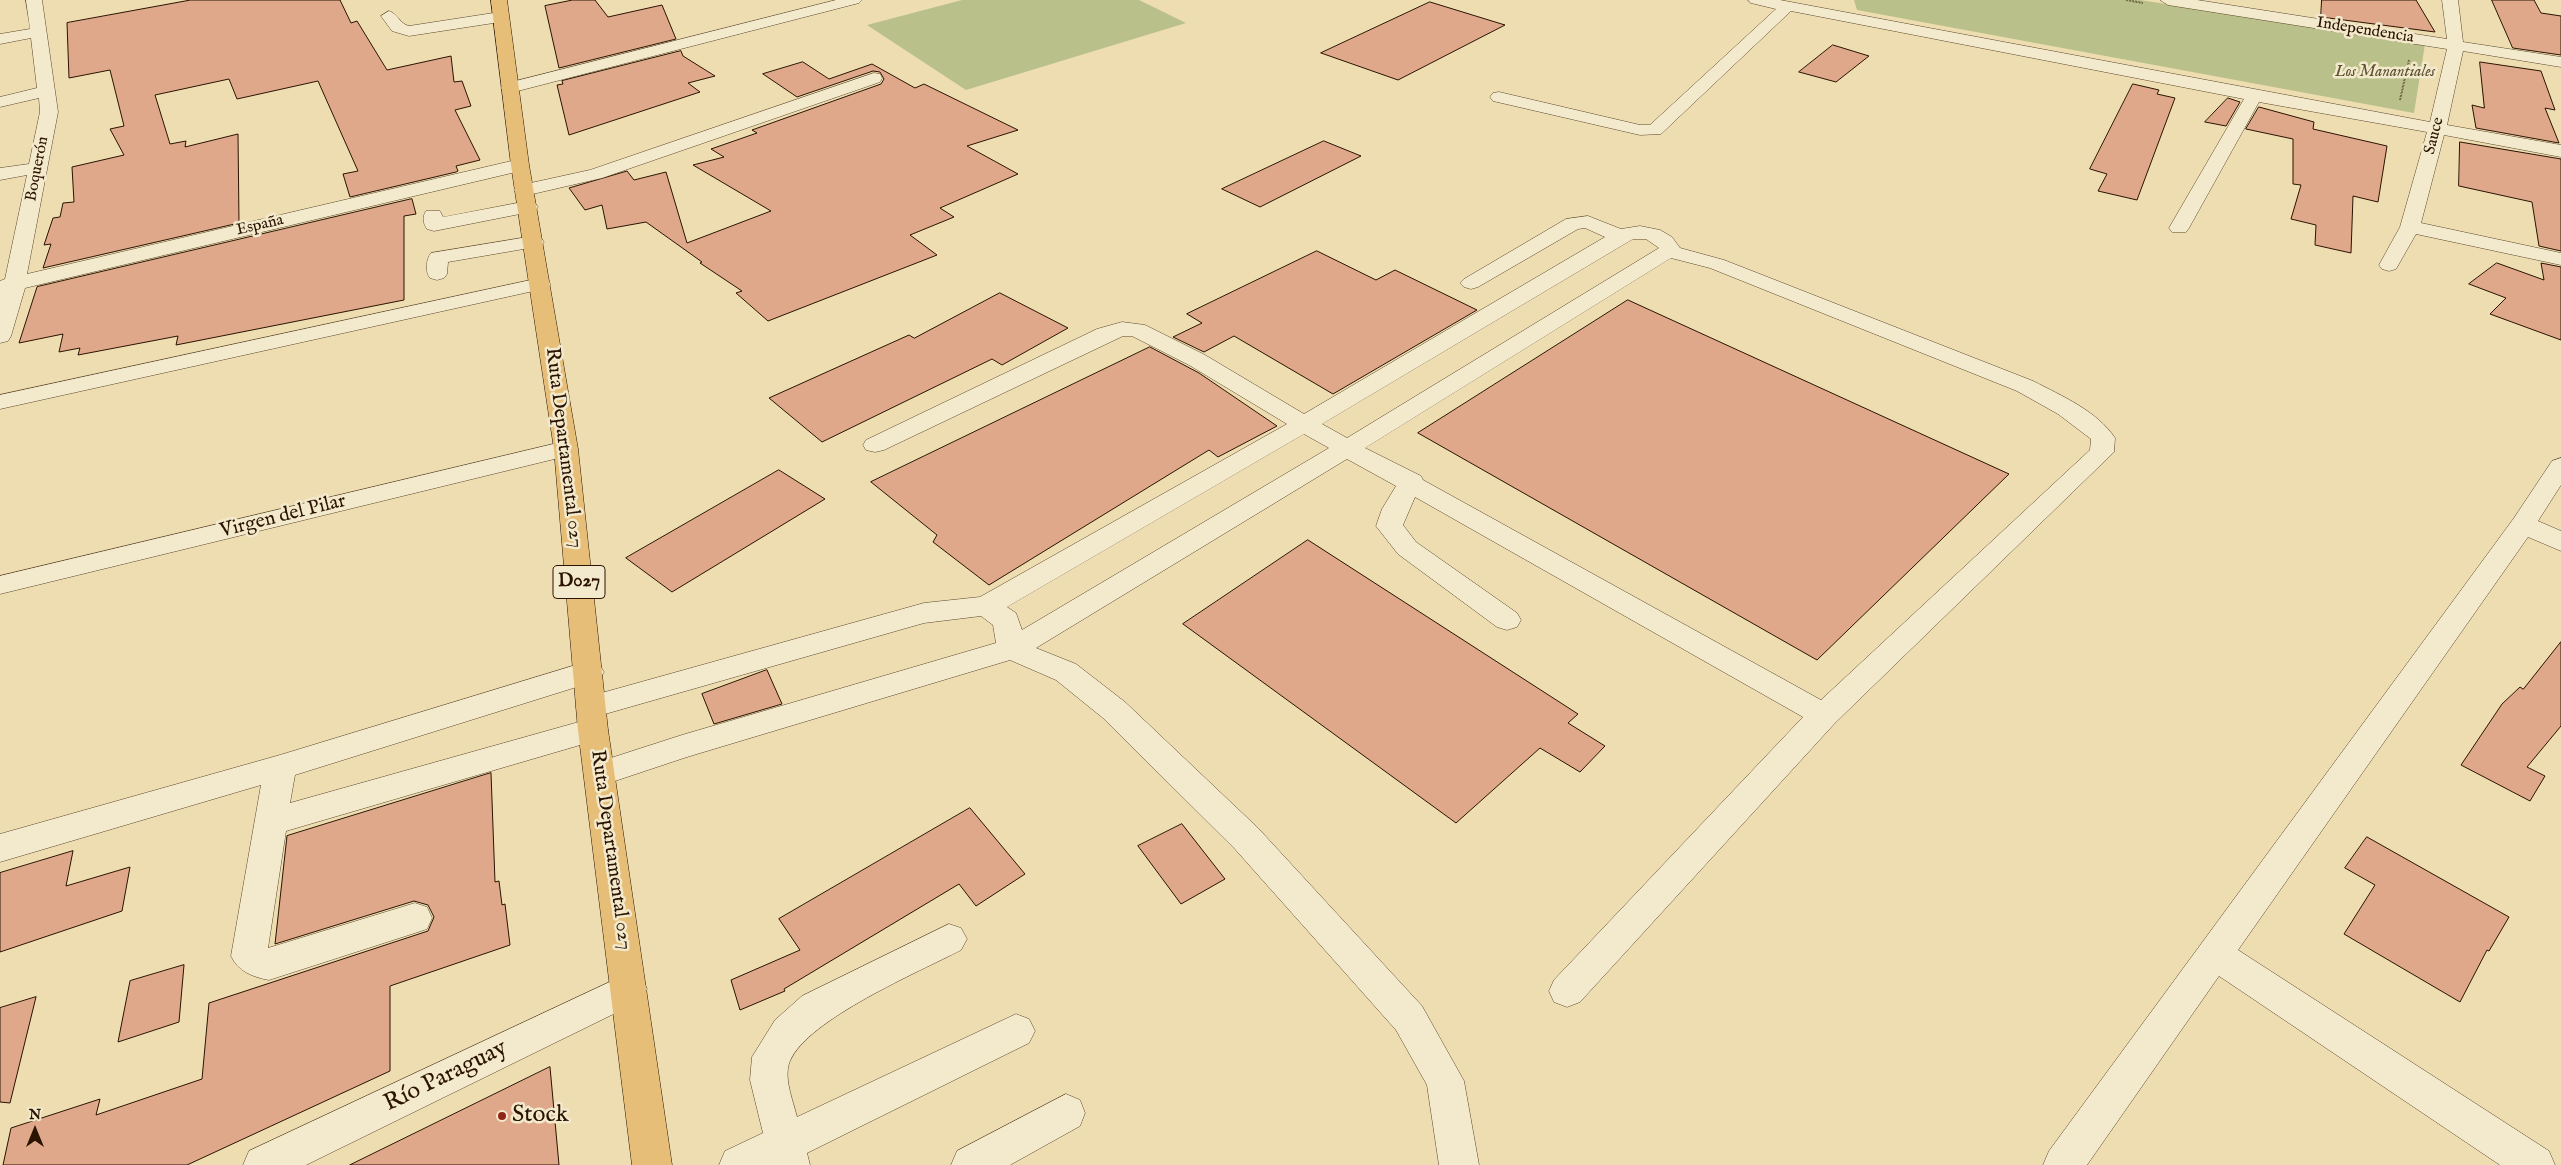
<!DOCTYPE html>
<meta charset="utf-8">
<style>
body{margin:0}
#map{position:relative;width:2561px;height:1165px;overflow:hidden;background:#edddb0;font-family:"IM FELL English",serif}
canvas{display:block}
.north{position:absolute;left:10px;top:1105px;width:50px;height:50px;-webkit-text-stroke:4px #f3e9cc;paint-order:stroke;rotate:0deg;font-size:14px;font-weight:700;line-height:20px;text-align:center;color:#2a1300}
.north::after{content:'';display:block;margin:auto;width:18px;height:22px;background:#2a1300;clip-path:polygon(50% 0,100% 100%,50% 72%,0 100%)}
</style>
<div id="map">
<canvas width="2561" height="1165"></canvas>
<div class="north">N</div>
</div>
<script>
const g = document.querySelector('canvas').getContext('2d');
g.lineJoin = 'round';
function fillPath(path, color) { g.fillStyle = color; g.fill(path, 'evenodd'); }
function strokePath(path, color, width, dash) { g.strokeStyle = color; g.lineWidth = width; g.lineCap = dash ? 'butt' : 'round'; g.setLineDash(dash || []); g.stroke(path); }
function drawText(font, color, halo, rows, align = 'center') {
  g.font = font + ' "IM FELL English",serif'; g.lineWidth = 5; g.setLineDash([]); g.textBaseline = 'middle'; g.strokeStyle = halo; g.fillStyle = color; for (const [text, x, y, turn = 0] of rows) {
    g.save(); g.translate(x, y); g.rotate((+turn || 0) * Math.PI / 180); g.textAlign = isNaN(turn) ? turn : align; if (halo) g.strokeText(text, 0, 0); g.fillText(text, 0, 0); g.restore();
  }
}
fillPath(new Path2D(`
 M962 0H1139L1186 23 966 90 867 25Z
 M1854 0H2140L2425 44 2414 113 1857 10Z`), '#bac08a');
const building = new Path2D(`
 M191 0H340L351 23 357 21 387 70 451 56 454 82 462 81 471 106 455 110 480 160 456 166 458 171 456 172 350 197 343 174 358 171 318 81 237 99 229 79 155 95 170 144 186 141 185 147 238 134 239 223 43 268 51 244 44 245 53 218 60 217 63 203 74 202 72 167 124 155 110 129 124 126 110 70 69 78 67 23Z
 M573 0H595L608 17 662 5 676 39 559 68 545 6Z
 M2322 0H2416L2435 32 2321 17Z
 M2492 0H2534L2541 13 2561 16V55L2513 48Z
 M1430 2 1505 25 1398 80 1321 53Z
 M1833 45 1869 56 1836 82 1799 72Z
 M681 51 683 56 715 76 688 83 700 92 569 135 557 85 563 84 562 81Z
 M803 62 829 79 872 64 915 88 924 84 1018 130 967 146 1018 174 940 208 954 217 910 235 937 255 768 321 736 293 742 291 700 263 702 262 646 222 607 229 602 205 585 210 569 188 627 171 634 180 666 172 687 243 771 211 693 165 724 157 711 149 757 133 752 130 881 84 884 79 880 72 873 71 797 97 763 74Z
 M2480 62 2541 71 2555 110 2545 108 2559 143 2476 128 2472 105 2484 108Z
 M2133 84 2159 90 2157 94 2175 98 2137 200 2098 191 2107 174 2090 169Z
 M2228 98 2240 102 2226 126 2205 122Z
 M2259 107 2314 122 2313 129 2387 146 2378 202 2353 196 2351 253 2315 245 2316 225 2291 219 2301 185 2293 184V139L2246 129Z
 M1324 141 1361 156 1260 207 1222 189Z
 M2460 142 2561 159V251L2539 246 2532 202 2459 186Z
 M412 199 416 214 404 216V300L176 345 178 336 78 355 80 348 59 352 63 334 19 343 37 287Z
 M1317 251 1376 280 1395 270 1477 310 1333 394 1234 336 1204 352 1173 337 1202 323 1187 314Z
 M2497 263 2544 280 2541 263 2561 267V340L2490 314 2506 298 2469 284Z
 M1000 293 1068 328 1002 365 992 359 822 442 769 398 909 335 914 338Z
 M1628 300 2009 474 1817 660 1418 433Z
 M1150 347 1199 373 1277 426 1218 457 1209 450 989 585 933 542 937 535 871 482Z
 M779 470 825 499 672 592 626 558Z
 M1308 540 1578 714 1568 723 1605 746 1580 772 1540 748 1456 823 1183 624Z
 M2561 642V726L2527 767 2545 776 2530 801 2461 765 2502 704 2520 687 2523 689Z
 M767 670 782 704 714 724 702 694Z
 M491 773 495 882 499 881 502 905 505 904 510 945 390 986V1071L187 1165H3L11 1128 100 1099 96 1115 202 1079 209 1003 428 931 434 917 428 905 414 901 275 944 287 836Z
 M970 808 1025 874 976 906 959 884 784 989 785 991 740 1010 731 980 800 950 779 919Z
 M1182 824 1225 879 1181 904 1138 846Z
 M2367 837 2509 917 2489 951 2487 950 2460 1002 2344 934 2375 885 2345 868Z
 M73 851 66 886 130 867 122 911 0 952V873Z
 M184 965 179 1022 118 1042 130 981Z
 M36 997 10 1103 0 1102V1008Z
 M550 1067 559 1165H350Z`);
fillPath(building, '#dfa88b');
strokePath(building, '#2a1300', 1);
const minor = new Path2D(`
 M26 0H42L58 112 27 274 520 159 527 161 529 165 527 169 520 171 25 288 11 336 8 341 0 343V281L5 279 27 175 0 180V168L29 164 40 112 39 98 0 107V97L37 88 31 38 0 44V34L30 29Z
 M836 0H862L859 3 510 93 504 92 501 88 504 84Z
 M1748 0H1780L2430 122 2447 49 2168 5 2160 0H2197L2447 39 2442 0H2458L2463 42 2561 57V67L2463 51 2447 125 2561 145V157L2444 135 2421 223 2561 253V265L2416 234 2396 269 2389 271 2382 269 2379 265 2400 227 2427 132 2259 102 2189 228 2186 232H2172L2169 228 2244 99 1791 11 1661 134 1640 135 1493 101 1490 97 1493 93 1499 92 1640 125H1650L1776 9 1751 3Z
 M389 11C398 14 400 24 409 26L500 12 508 17 500 22 409 36 392 31 381 16Z
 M874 73 880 74 882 78 880 82 602 178 524 196 517 194 514 190 517 186 590 170Z
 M528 201 535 203 538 207 535 211 434 231 427 229C423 223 422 217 426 211H440L443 217Z
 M1588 216 1621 229 1640 226 1660 230 1672 237 1680 248 1724 260 2033 381C2062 396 2097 411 2115 438L2114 452 1835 723 1580 1002 1567 1007 1554 1002 1549 991 1554 980 1803 717 1415 497 1403 525 1416 542 1517 613 1521 620 1517 627 1507 630 1497 627 1398 554 1376 526 1382 509 1396 486 1347 459 1036 648 1076 664 1125 702 1258 828 1422 1006 1464 1081 1479 1165H1439L1427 1085 1396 1030 1234 848 1103 718 1056 680 1010 660 687 757 600 786 589 783 584 774 589 765 682 735 996 643 993 625 981 616 924 623 591 718 580 715 576 707 580 699 924 603 980 597 1287 424 1189 365 1132 336H1123L884 450 875 452 866 450 863 445 866 440 1097 329 1122 322 1145 325 1205 355 1304 414 1605 237 1585 228 1578 229 1478 287 1471 289 1464 287 1460 283 1464 279 1566 219ZM1633 239H1646L1659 248 1347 438 1322 424ZM1671 258 1710 268 2017 391 2058 414 2091 439 2090 450 1821 700 1423 480 1421 476 1365 448ZM1304 434 1329 448 1022 630 1016 613 1007 607Z
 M534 236 541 238 544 242 541 246 448 262 447 274 444 278 437 280 430 278C425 272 426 259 431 253Z
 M540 278 547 280 551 284 547 288 0 409V395Z
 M566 441 575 444 578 449 575 454 0 594V576Z
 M2561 458V485L2538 521 2561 531V551L2528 537 2238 950 2549 1151 2555 1165H2500L2219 976 2087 1165H2043L2049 1151 2514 518 2552 461Z
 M589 661 599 664 604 672 599 680 295 775 290 803 593 718 604 722 608 730 604 738 286 831 268 948 415 903 427 907 432 918 427 929 415 933 269 980C252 977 238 971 231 956L261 785 0 862V834L280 755Z
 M949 924 961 928 967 939 961 950C919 972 808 1019 790 1061 783 1077 793 1100 797 1117L1016 1014 1029 1019 1035 1031 1029 1043 807 1153 810 1165H719L725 1151 763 1133 750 1080 752 1057 775 1020 802 996Z
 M629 973 642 978 647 989 642 1000 306 1165H243L249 1151Z
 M1066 1094 1080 1100 1085 1113 1080 1126 1010 1165H951L957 1151Z`);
const major = new Path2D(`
 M491 0H507L529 165 578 449 608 730 672 1165H632L578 730 554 449 511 165Z`);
strokePath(minor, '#5b462c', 1);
strokePath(major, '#2a1300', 1);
strokePath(new Path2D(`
 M2126 0 2143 3
 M2400 100 2409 60`), '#2a1300', 2, [0.5, 1]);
fillPath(minor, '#f3e9cc');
fillPath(major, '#e6be78');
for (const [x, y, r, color] of [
 [502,1116,5,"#8f2418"]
]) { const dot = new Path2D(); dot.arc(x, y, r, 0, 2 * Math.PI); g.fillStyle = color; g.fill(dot); strokePath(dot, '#f3e9cc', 2); }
drawText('16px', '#2a1300', '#f3e9cc', [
 ["Independencia",2365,31,9],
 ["Sauce",2435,136,-76],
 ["Boquerón",38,169,-79],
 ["España",260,226,-13]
]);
drawText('italic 16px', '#5c5030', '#f3e9cc', [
 ["Los Manantiales",2385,73]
]);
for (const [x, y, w] of [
 [579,582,52]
]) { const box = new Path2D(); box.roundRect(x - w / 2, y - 16.5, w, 33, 4); g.fillStyle = '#f3e9cc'; g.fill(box); strokePath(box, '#2a1300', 1); }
drawText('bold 19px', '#2a1300', null, [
 ["D027",579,582]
]);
drawText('20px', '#2a1300', '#f3e9cc', [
 ["Ruta Departamental 027",563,448,83],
 ["Virgen del Pilar",283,517,-14],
 ["Ruta Departamental 027",610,850,82]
]);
drawText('24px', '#2a1300', '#f3e9cc', [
 ["Río Paraguay",446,1077,-26]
]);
drawText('24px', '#2a1300', '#f3e9cc', [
 ["Stock",512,1116]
], 'left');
</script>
